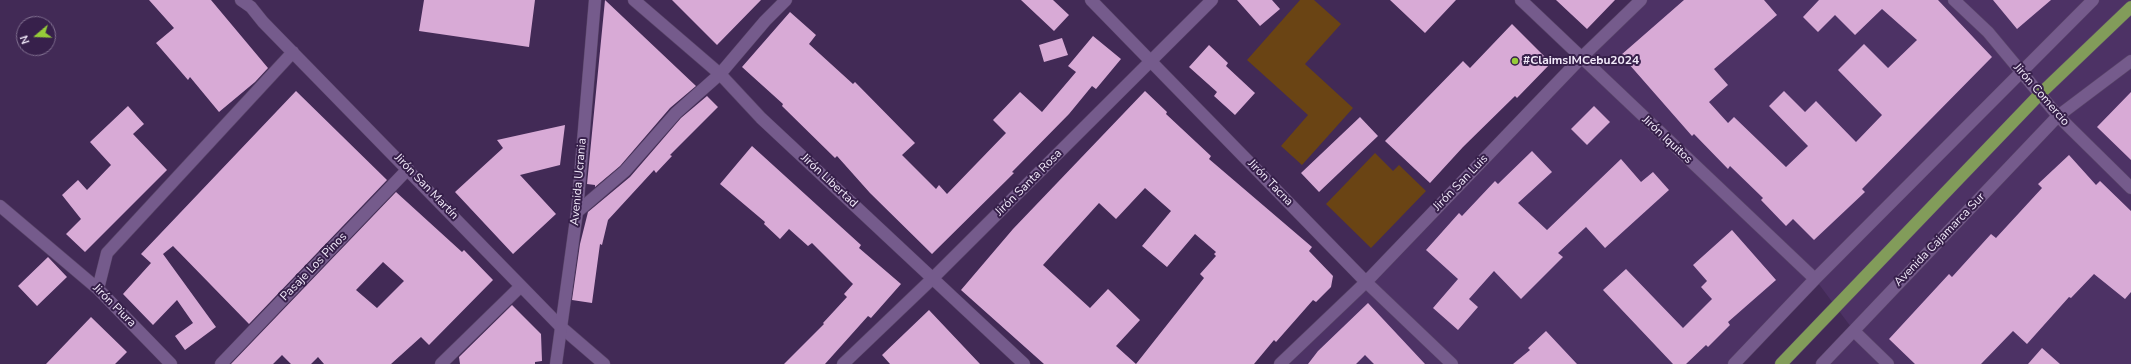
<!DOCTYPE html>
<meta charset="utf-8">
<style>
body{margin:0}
#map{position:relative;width:2131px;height:364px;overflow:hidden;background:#422a56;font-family:"Nunito Sans",sans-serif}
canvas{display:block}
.north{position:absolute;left:16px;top:16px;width:40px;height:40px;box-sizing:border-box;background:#37204b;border:1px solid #827191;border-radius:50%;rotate:251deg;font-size:11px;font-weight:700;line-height:16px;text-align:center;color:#f3ebfb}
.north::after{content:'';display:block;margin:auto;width:14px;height:18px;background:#96cc39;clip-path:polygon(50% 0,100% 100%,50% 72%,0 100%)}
</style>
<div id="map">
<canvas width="2131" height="364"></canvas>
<div class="north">N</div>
</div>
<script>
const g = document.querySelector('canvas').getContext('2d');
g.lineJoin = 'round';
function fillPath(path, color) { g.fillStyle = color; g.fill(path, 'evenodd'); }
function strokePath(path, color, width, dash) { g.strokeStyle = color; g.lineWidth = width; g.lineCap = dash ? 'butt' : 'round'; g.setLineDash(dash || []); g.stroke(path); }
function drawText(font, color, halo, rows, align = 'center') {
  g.font = font + ' "Nunito Sans",sans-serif'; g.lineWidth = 4; g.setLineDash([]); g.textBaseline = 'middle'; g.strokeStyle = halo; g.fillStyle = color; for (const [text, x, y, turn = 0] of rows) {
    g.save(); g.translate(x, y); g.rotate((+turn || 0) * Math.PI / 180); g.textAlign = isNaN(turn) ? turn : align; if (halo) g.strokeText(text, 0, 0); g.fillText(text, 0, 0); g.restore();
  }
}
fillPath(new Path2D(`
 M1642 0H2131V364H1822L1854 331 1815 279 1731 364H1274Z`), '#4d3265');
fillPath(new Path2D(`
 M1300 0H1314L1341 24 1305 64 1353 108 1302 165 1281 146 1308 115 1247 60Z
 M1375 153 1393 171 1399 165 1426 191 1371 248 1326 204Z`), '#6a4414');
fillPath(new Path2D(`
 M149 0H211L268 68 255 82 219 112 190 77 188 80 156 43 174 28Z
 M424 0H535L529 47 419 31Z
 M605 0 696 86 670 108 620 166 595 187V185L587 184Z
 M672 0H761L717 45Z
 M1021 0H1053L1069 15 1054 31Z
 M1237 0H1272L1280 9 1260 26Z
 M1390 0H1456L1425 33Z
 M1556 0H1615L1587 29Z
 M1684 0H1764L1777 15 1714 69 1728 85 1709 102 1728 123 1734 117 1786 167 1808 146 1769 106 1784 91 1805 112 1816 101 1856 142 1882 115 1838 70 1864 44 1888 68 1917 40 1882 9 1855 35 1835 15 1818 32 1803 17 1819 0H1938L1992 57 1862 189 1865 192 1814 240 1793 219 1786 226 1761 200 1763 198 1730 166 1728 169 1694 134 1692 136 1621 55Z
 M1993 0H2051L2017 29Z
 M790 12 816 35 809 44 853 84 855 82 915 143 902 155 936 189 939 185 947 194 1006 133 993 120 1020 92 1042 112 1076 72 1068 66 1093 36 1121 59 1096 89 1092 86 1069 114 1012 172 1014 173 932 254 870 193 837 156 835 158 782 106 783 104 742 67Z
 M1512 24 1551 63 1517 98 1515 96 1463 147 1430 183 1385 141 1463 61 1470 68Z
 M1062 38 1068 55 1044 62 1039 45Z
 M1209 45 1228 63 1226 66 1255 93 1235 115 1214 96 1217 92 1189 67Z
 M296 91 387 180 249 324 173 246 163 254 216 327 185 350 175 336 193 323 177 300 153 325 123 294 151 263 141 254Z
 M1145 91 1167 112 1166 114 1211 156 1209 159 1312 247 1309 251 1333 276 1331 287 1316 302 1313 300 1276 342 1274 340 1254 364H1044L961 290 1013 229ZM1145 188 1171 211 1142 246 1167 267 1195 234 1216 252 1214 254 1216 256 1200 274 1204 278 1136 364 1116 346 1140 320 1108 289 1090 308 1043 265 1099 203 1116 219Z
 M2131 92V160L2097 127Z
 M707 96 718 107 670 155 672 156 656 173 654 170 608 220 602 245 600 244 592 303 572 300 580 244 588 212 630 177 681 118Z
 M128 106 144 124 133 134 167 170 85 252 66 234 81 219 62 195 78 180 87 190 111 165 90 142Z
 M1594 106 1610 122 1587 145 1571 129Z
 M1360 117 1378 136 1319 192 1301 173Z
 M565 125 560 165 520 175 556 214 513 254 455 192 503 148 497 140Z
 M752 146 861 245 859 248 901 284 871 318 868 316 825 364H784L824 324 823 323 847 297 844 294 853 284 812 243 808 246 789 229 780 239 764 224 765 222 720 184Z
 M1532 151 1552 172 1518 203 1547 230 1621 159 1641 182 1653 172 1669 190 1605 248 1586 227 1558 253 1563 257 1521 299 1494 271 1469 299 1478 307 1458 330 1433 308 1458 279 1426 250 1459 213 1462 216 1495 181 1498 184Z
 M2069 155 2096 185 2100 181 2131 211V292L2125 299 2094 274 2071 298 2069 297 2027 344 2013 331 1981 364H1915L1889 339 1949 274 1952 277 1991 234 1996 238 2042 188 2038 184Z
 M396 192 462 252 464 250 493 280 429 345 421 337 391 364H324L318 357 311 364H291L282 355 273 364H231ZM383 262 404 281 377 308 356 290Z
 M1732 230 1776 280 1728 322 1730 325 1708 347 1706 345 1686 364H1673L1603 290 1626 269 1683 328 1712 299 1701 287 1707 281 1693 265Z
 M48 257 67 277 37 306 18 286Z
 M1368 303 1425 364H1374L1365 355 1356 364H1308L1318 351Z
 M512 305 541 334 542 361 535 362V364H460L459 357Z
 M929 310 980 364H890L882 355Z
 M91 317 127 352 115 364H46Z
 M1546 331 1577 364H1513L1530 350 1528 348Z
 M2042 348 2060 364H2028Z`), '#d8aad6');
const minor = new Path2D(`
 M241 0 251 7 263 22 561 327 604 364
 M634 0 720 74 761 118 1024 364
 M1091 0 1366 282 1452 364
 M1521 0 1815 279
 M1954 0 1988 32 2058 116 2131 188
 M0 206 98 289 171 364
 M577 212 625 171 676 113 720 74 765 21 786 0
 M98 289 107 253 293 52
 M1854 331 1888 364
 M221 364 408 169
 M441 364 521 286
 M843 364 933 278 1212 0
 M1280 364 1366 282 1581 58 1641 0
 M1734 364 1815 279 2093 0
 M1822 364 2058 116 2131 61`);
const secondary = new Path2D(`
 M556 364 577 212 595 0`);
const trunk = new Path2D(`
 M1781 364 2039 95 2131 7`);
strokePath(minor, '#594568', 13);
strokePath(secondary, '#594568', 13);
strokePath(trunk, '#594568', 13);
strokePath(minor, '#755b8c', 12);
strokePath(secondary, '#755b8c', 12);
strokePath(trunk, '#829c5a', 12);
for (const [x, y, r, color] of [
 [1515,61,4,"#96cc39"]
]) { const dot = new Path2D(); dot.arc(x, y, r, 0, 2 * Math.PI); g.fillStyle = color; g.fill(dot); strokePath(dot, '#37204b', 1.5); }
drawText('bold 12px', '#f3ebfb', '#37204b', [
 ["#ClaimsIMCebu2024",1523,61]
], 'left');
drawText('12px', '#f3ebfb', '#37204b', [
 ["Jirón Comercio",2041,95,49],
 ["Jirón Iquitos",1667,140,43],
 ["Jirón Libertad",829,181,43],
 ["Avenida Ucrania",579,182,-85],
 ["Jirón Santa Rosa",1029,183,-45],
 ["Jirón Tacna",1270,183,46],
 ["Jirón San Luis",1461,183,-46],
 ["Jirón San Martín",426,187,46],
 ["Avenida Cajamarca Sur",1940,240,-46],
 ["Pasaje Los Pinos",314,267,-46],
 ["Jirón Piura",114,306,45]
]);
</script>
